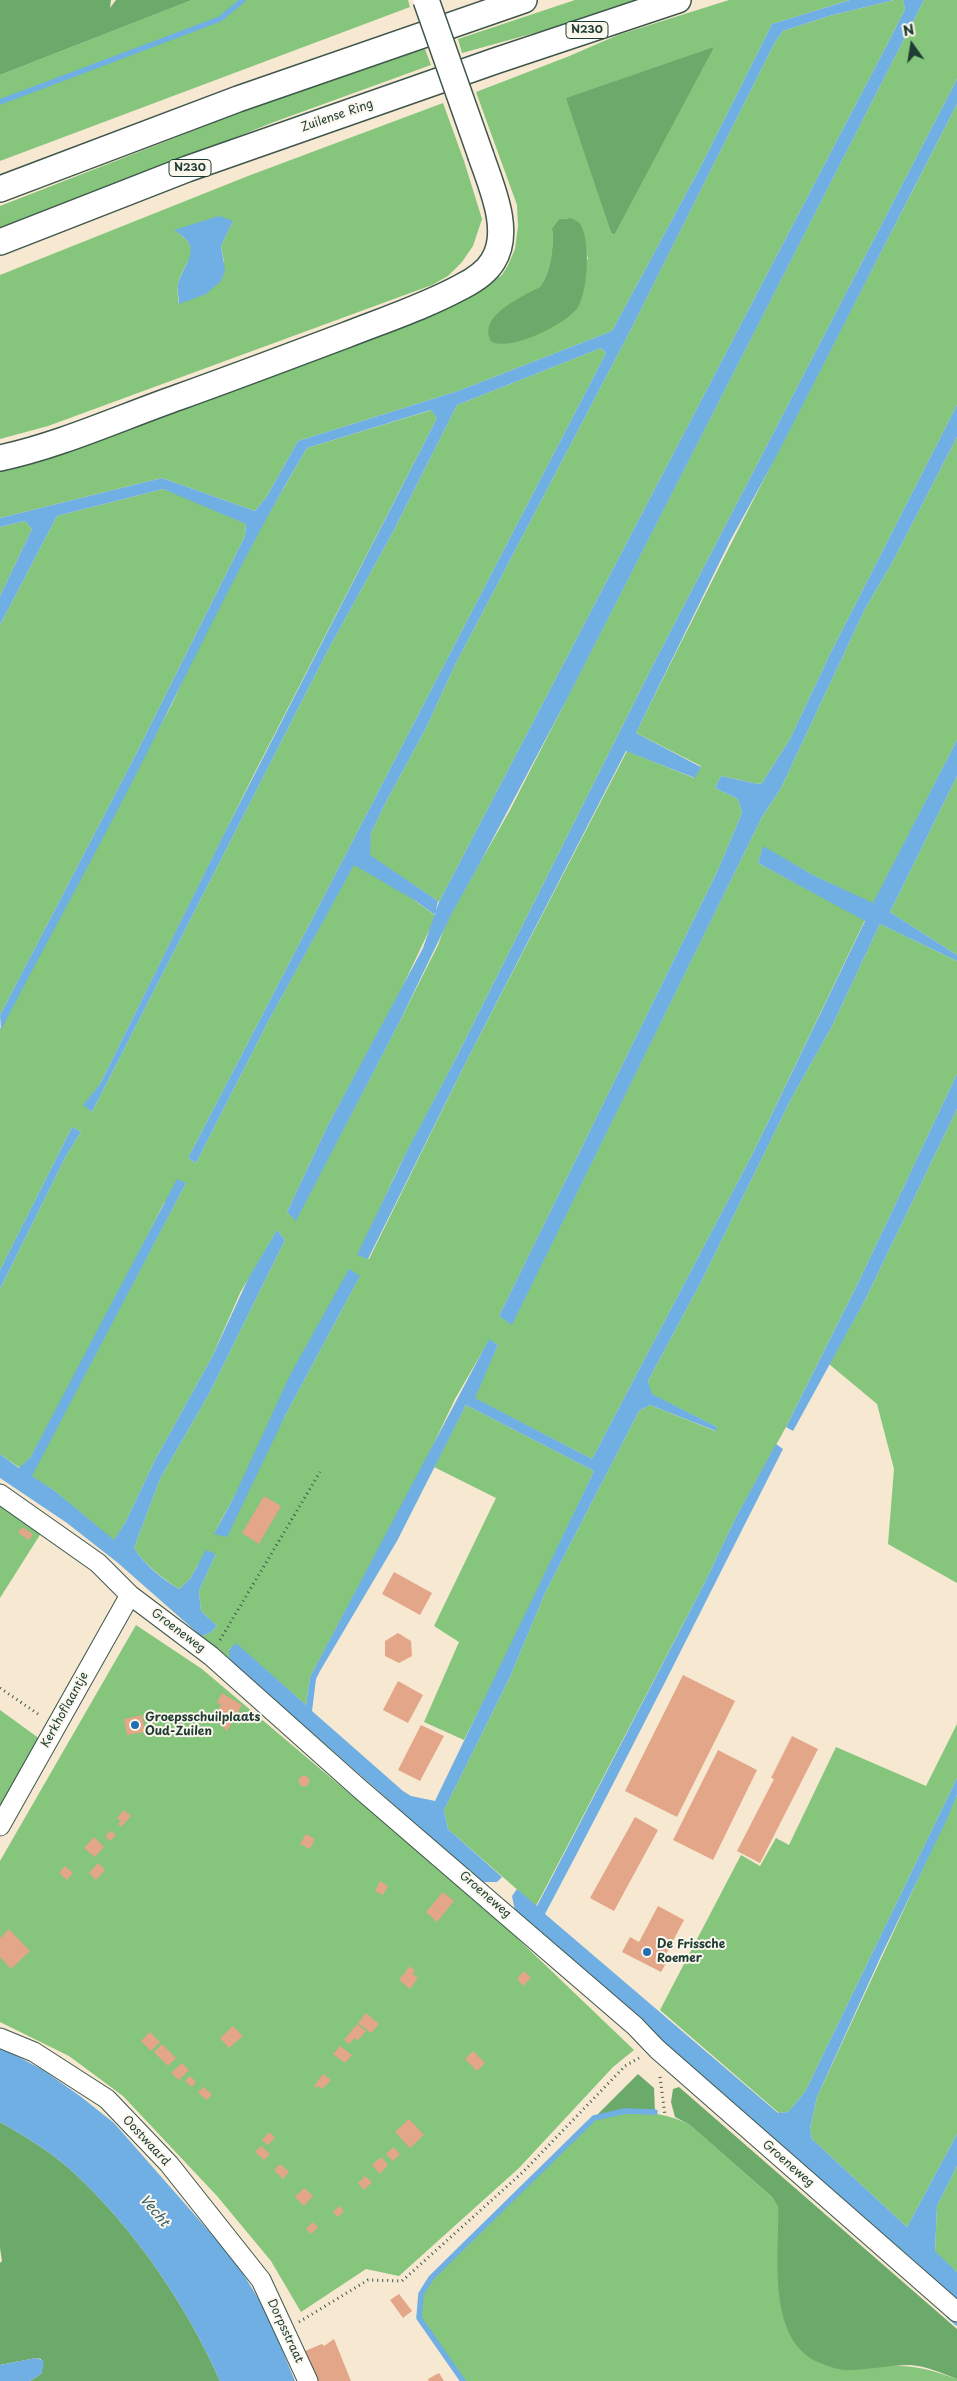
<!DOCTYPE html>
<style>
body{margin:0}
#map{position:relative;width:957px;height:2381px;overflow:hidden;background:#f6e8d1;font-family:"Playpen Sans",sans-serif}
canvas{display:block}
.north{position:absolute;left:887px;top:20px;width:50px;height:50px;-webkit-text-stroke:4px #fbf7ec;paint-order:stroke;rotate:347deg;font-size:14px;font-weight:700;line-height:20px;text-align:center;color:#1f3d34}
.north::after{content:'';display:block;margin:auto;width:18px;height:22px;background:#1f3d34;clip-path:polygon(50% 0,100% 100%,50% 72%,0 100%)}
</style>
<div id="map">
<canvas width="957" height="2381"></canvas>
<div class="north">N</div>
</div>
<script>
const g = document.querySelector('canvas').getContext('2d');
g.lineJoin = 'round';
function fillPath(path, color) { g.fillStyle = color; g.fill(path, 'evenodd'); }
function strokePath(path, color, width, dash) { g.strokeStyle = color; g.lineWidth = width; g.lineCap = dash ? 'butt' : 'round'; g.setLineDash(dash || []); g.stroke(path); }
function drawText(font, color, halo, rows, align = 'center') {
  g.font = font + ' "Playpen Sans",sans-serif'; g.lineWidth = 4; g.setLineDash([]); g.textBaseline = 'middle'; g.strokeStyle = halo; g.fillStyle = color; for (const [text, x, y, turn = 0] of rows) {
    g.save(); g.translate(x, y); g.rotate((+turn || 0) * Math.PI / 180); g.textAlign = isNaN(turn) ? turn : align; if (halo) g.strokeText(text, 0, 0); g.fillText(text, 0, 0); g.restore();
  }
}
fillPath(new Path2D(`
 M192 0H408L410 7 0 161V75Z
 M575 0H654L462 53 458 39Z
 M729 0H850L772 24 702 164 612 331 458 391 298 441 267 496 255 511 162 478 0 518V470L476 293 502 275 508 265 515 249 518 226 517 205 476 92 567 57 618 35ZM713 47 613 235 611 233 567 98ZM570 218C586 226 585 244 588 259L496 313 540 287C551 272 554 247 552 228L559 219Z
 M894 0H903L905 9 891 37 439 902 438 901 369 855 371 833 387 800 426 728 455 665 627 337 775 42 783 31 829 16Z
 M924 0H957V79L653 665 456 1058 398 1169 358 1255 369 1259 465 1064 627 751 694 778 701 766 636 733C740 522 850 314 957 104V405L830 654 790 739 762 783 758 784 721 776 715 788 738 799 742 813 717 872 499 1316 512 1324 762 817 781 788 865 609 893 561 957 437V740L873 904 813 875 763 847 758 863 865 920 754 1151 592 1459 474 1398 498 1345 489 1340 455 1399 425 1462 310 1677 306 1705 236 1644 229 1650V1658L201 1636 210 1633 217 1626 201 1611 199 1591 216 1554 197 1566 190 1579 179 1589C161 1577 146 1566 134 1548L160 1479 210 1392 285 1240 277 1230 240 1293 212 1357 155 1460 125 1523 114 1541 55 1491 31 1476 186 1183 164 1203 92 1344 30 1458 20 1468 0 1454V1289L66 1156 81 1132 72 1127 0 1270V1029L173 702 201 641 263 524 307 448 432 410 437 418 253 776 100 1084 84 1105 92 1112 327 652 394 530 457 405 601 348 606 353 188 1158 196 1163 269 1020 354 864 394 885 436 916 399 994 328 1125 287 1212 296 1220 400 1021 438 945 447 921 510 810ZM360 1276 285 1416 214 1533 234 1497Z
 M425 49 431 65 274 122 0 232V206L272 100Z
 M443 103 464 161 482 219 473 246 462 262 448 276 432 285 48 426 0 439V275L248 176ZM233 221 221 246 224 262 179 304C178 298 177 290 178 284 185 257 206 253 175 230Z
 M163 489 204 504 246 524 245 536 136 754 0 1015V625L57 516Z
 M25 521 32 529 0 596V527Z
 M957 776V955L890 912Z
 M880 924 957 961V1074L859 1281 786 1427 736 1517 705 1582 536 1906 448 1829 444 1810 510 1677 545 1593 639 1411 650 1405 715 1431 717 1427 651 1394 648 1381 702 1280 791 1099 831 1028Z
 M957 1109V1583L888 1544 894 1469 877 1404 829 1364 865 1300Z
 M466 1405 594 1471 508 1652 464 1740 424 1722 459 1642 434 1626 496 1498 434 1467Z
 M0 1501 43 1530 0 1598Z
 M136 1625 202 1669 492 1914 634 2050 613 2067 519 2168 399 2276 366 2269 301 2312 271 2261 217 2196 123 2096 69 2056 0 2022V1861Z
 M0 1710 40 1739 0 1810Z
 M957 1724V1778L805 2092 788 2112 779 2113 660 2010 741 1855 760 1866 776 1838 789 1845 836 1747 926 1786Z
 M957 1795V2134L907 2227 812 2139 810 2129 817 2097Z
 M625 2111C649 2112 669 2114 690 2125L774 2199 778 2207 779 2223 893 2366C916 2365 935 2371 957 2379V2381H463L419 2318 421 2294 431 2278 594 2118Z
 M957 2166V2272L935 2252 937 2206Z`), '#85c57c');
fillPath(new Path2D(`
 M0 0H111L110 8 116 0H192L0 75Z
 M713 47V49L614 235 611 233 566 98Z
 M571 218C574 220 578 221 580 224 591 240 588 290 578 307 567 324 512 351 492 342 475 317 523 296 540 287 551 272 554 247 552 228L559 219Z
 M638 2074 654 2088 655 2112 625 2111 594 2118Z
 M679 2087 957 2329V2379C942 2373 926 2366 910 2365 891 2365 872 2369 853 2370 841 2371 830 2367 820 2363 765 2340 780 2254 778 2207L773 2198 690 2125 675 2117 671 2102 673 2089Z
 M0 2122C25 2136 51 2152 72 2171 134 2228 186 2304 220 2381H30L42 2373 41 2359 36 2358 0 2365V2263L2 2261 0 2248Z`), '#6caa6c');
fillPath(new Path2D(`
 M850 0H894L829 16 783 31 775 42 627 337 455 665 426 728 387 800 371 833 370 855 438 901 435 915 416 901 354 865 269 1020 196 1163 188 1158 606 353 601 348 457 405 394 530 327 652 92 1112 83 1105 100 1084 223 836 437 418 431 410 307 448C248 546 200 648 149 749 101 844 50 936 1 1030L0 1015 136 754 245 536 246 524 163 489 57 516 0 625V596L32 529 25 521 0 527V518L162 478 255 511 267 496 298 441 458 391 612 331 702 164 772 24Z
 M903 0H924L568 697 480 863 452 913 400 1021 296 1221 287 1212 328 1125 423 948 439 902 891 37 905 9Z
 M957 79V104L776 457 730 541 636 733 701 767 695 778 626 751 465 1064 368 1259 357 1255 407 1151 456 1058 653 665Z
 M219 216 233 221 221 246 225 270 221 281 206 294 179 304C179 298 177 290 178 284 185 260 205 249 174 230Z
 M957 405V437L893 561 865 609 781 788 762 817 512 1325 499 1316 717 872 742 813 738 799 715 788 721 776 758 784 762 783 790 739 830 654Z
 M957 740V776L890 912 957 955V961L880 924 831 1028 791 1099 702 1280 648 1381 652 1394 717 1427 716 1431 650 1405 639 1411 545 1593 510 1677 444 1810 448 1829 502 1877 497 1882H482L235 1665 229 1658V1650L236 1643 306 1705 310 1677 489 1339 498 1345 475 1398 592 1459 754 1151 865 921 758 863 763 846 813 875 873 903ZM466 1405 594 1471 435 1801 411 1796 403 1791 312 1711 316 1679 320 1671 397 1541Z
 M957 1074V1109L865 1300 793 1431 786 1427 859 1281Z
 M72 1127 81 1132 66 1156 0 1289V1270Z
 M177 1179 186 1183 32 1476 55 1491 114 1540 125 1523 155 1460 212 1357 249 1277 277 1230 285 1240 210 1392 160 1479 134 1548C146 1566 161 1578 179 1589L190 1579 206 1550 216 1554 199 1591 201 1611 217 1626 210 1633 201 1636 118 1563 67 1523 0 1478V1454L19 1468 30 1458Z
 M349 1269 360 1276 285 1416 227 1537 214 1534 234 1497 290 1375Z
 M776 1444 783 1449C704 1604 627 1760 545 1914L778 2113 788 2112 805 2092 957 1778V1795L947 1819 881 1956 817 2097 810 2129 812 2139 907 2227 957 2134V2166L937 2206 935 2251 957 2272V2300L515 1911 512 1896 517 1889 537 1906 705 1582 736 1517Z
 M0 2047 43 2070 80 2096 114 2123 236 2262 267 2313 295 2381H220C186 2304 134 2228 72 2171 51 2152 25 2136 0 2122Z
 M36 2358 44 2361 42 2373 30 2381H0V2365Z`), '#70afe3');
strokePath(new Path2D(`
 M0 102 220 19 243 0
 M949 2316 957 2323
 M463 2381 419 2318 421 2294 431 2278 594 2118 625 2111 655 2112`), '#70afe3', 5.5);
fillPath(new Path2D(`
 M264 1496 281 1506 259 1544 242 1533Z
 M22 1527 33 1534 29 1540 18 1533Z
 M394 1572 432 1593 420 1615 382 1594Z
 M398 1633 411 1641 412 1656 399 1663 385 1656V1641Z
 M683 1675 735 1701 677 1817 625 1791Z
 M398 1681 423 1695 408 1723 383 1710Z
 M222 1693 242 1705 227 1731 214 1718 221 1705 217 1702Z
 M142 1715 145 1732 127 1735 124 1719Z
 M421 1725 444 1736 420 1781 398 1770Z
 M792 1736 818 1749 760 1863 737 1851 774 1779 771 1778Z
 M718 1750 757 1770 713 1860 673 1840Z
 M298.5 1781a5.5 5.5 0 1 1 11 0a5.5 5.5 0 1 1-11 0Z
 M124 1810 131 1816 121 1827 118 1824 121 1821 117 1818Z
 M635 1817 658 1830 614 1911 590 1898Z
 M111 1831 116 1835 110 1841 105 1836Z
 M306 1834 315 1839 310 1849 300 1844Z
 M94 1837 104 1847 95 1857 84 1848Z
 M98 1863 105 1870 96 1880 89 1873Z
 M65 1866 73 1873 67 1880 59 1873Z
 M380 1881 388 1886 383 1895 375 1891Z
 M443 1892 454 1901 437 1922 426 1912Z
 M658 1906 684 1920 665 1956 669 1958 661 1972 622 1952 630 1937 639 1942Z
 M9 1929 30 1951 11 1969 0 1957V1938Z
 M410 1966 415 1971 413 1974 418 1978 410 1989 399 1980Z
 M524 1971 531 1978 523 1986 517 1979Z
 M366 2013 379 2024 371 2033 358 2023Z
 M357 2024 366 2031 358 2040 355 2038 349 2044 344 2040Z
 M233 2026 243 2036 229 2048 220 2038Z
 M150 2032 160 2042 151 2051 141 2041Z
 M162 2044 176 2058 168 2066 154 2052Z
 M340 2046 352 2055 345 2063 333 2054Z
 M473 2051 485 2063 477 2071 465 2059Z
 M182 2063 189 2070 179 2080 171 2073Z
 M323 2074 331 2080 322 2089 319 2086 317 2088 314 2086Z
 M190 2076 196 2082 192 2087 185 2081Z
 M203 2087 212 2094 207 2100 198 2093Z
 M409 2119 424 2135 410 2148 395 2132Z
 M269 2132 275 2138 268 2145 262 2140Z
 M261 2146 270 2154 264 2160 255 2152Z
 M393 2147 400 2154 393 2161 386 2154Z
 M381 2157 388 2165 380 2174 372 2165Z
 M280 2164 289 2172 283 2179 274 2170Z
 M365 2176 372 2182 364 2190 358 2183Z
 M304 2188 313 2196 304 2206 295 2197Z
 M339 2206 344 2211 338 2217 333 2212Z
 M313 2222 318 2227 311 2234 306 2229Z
 M399 2294 412 2311 403 2318 390 2300Z
 M334 2339 351 2381H317L305 2351 322 2344 324 2346Z
 M439 2373 444 2381H429L428 2379Z`), '#e3a688');
const minor = new Path2D(`
 M0 1494 98 1563 130 1595 211 1656 360 1789 635 2026 657 2049 957 2312
 M0 1826 130 1595
 M0 2038 34 2052 107 2099 169 2164 261 2280 308 2381`);
const major = new Path2D(`
 M0 189 238 99 524 0
 M0 242 187 169 495 61 678 0
 M0 458C58 446 122 417 179 397 235 377 290 356 346 335 384 320 424 307 461 287 473 281 486 273 493 261 512 231 491 186 481 156`);
strokePath(minor, '#3f574c', 21);
strokePath(major, '#3f574c', 28);
strokePath(new Path2D(`
 M220 1640 320 1472
 M0 1688 41 1716
 M660 2077 665 2115
 M299 2322 368 2280 402 2281 523 2172 625 2066 639 2058`), '#3f574c', 3, [1, 4]);
strokePath(minor, '#fff', 19);
strokePath(major, '#fff', 25);
const majorBridge = new Path2D(`
 M426 0 481 156`);
strokePath(majorBridge, '#3f574c', 28, []);
strokePath(majorBridge, '#fff', 25);
for (const [x, y, r, color] of [
 [135,1725,5,"#1f6fb2"],
 [647,1952,5,"#1f6fb2"]
]) { const dot = new Path2D(); dot.arc(x, y, r, 0, 2 * Math.PI); g.fillStyle = color; g.fill(dot); strokePath(dot, '#fbf7ec', 2); }
for (const [x, y, w] of [
 [587,30,42],
 [190,168,42]
]) { const box = new Path2D(); box.roundRect(x - w / 2, y - 8.5, w, 17, 4); g.fillStyle = '#fbf7ec'; g.fill(box); strokePath(box, '#1f3d34', 1); }
drawText('bold 11px', '#1f3d34', null, [
 ["N230",587,30],
 ["N230",190,168]
]);
drawText('12px', '#1f3d34', '#fbf7ec', [
 ["Zuilense Ring",337,116,-19],
 ["Groeneweg",178,1631,37],
 ["Kerkhoflaantje",65,1710,-61],
 ["Groeneweg",485,1895,41],
 ["Oostwaard",146,2141,47],
 ["Groeneweg",788,2164,41],
 ["Dorpsstraat",285,2331,65]
]);
drawText('bold 12px', '#1f3d34', '#fbf7ec', [
 ["Groepsschuilplaats",145,1718],
 ["Oud-Zuilen",145,1732],
 ["De Frissche",657,1945],
 ["Roemer",657,1959]
], 'left');
drawText('italic 14px', '#375f69', '#fbf7ec', [
 ["Vecht",154,2211,50]
]);
</script>
